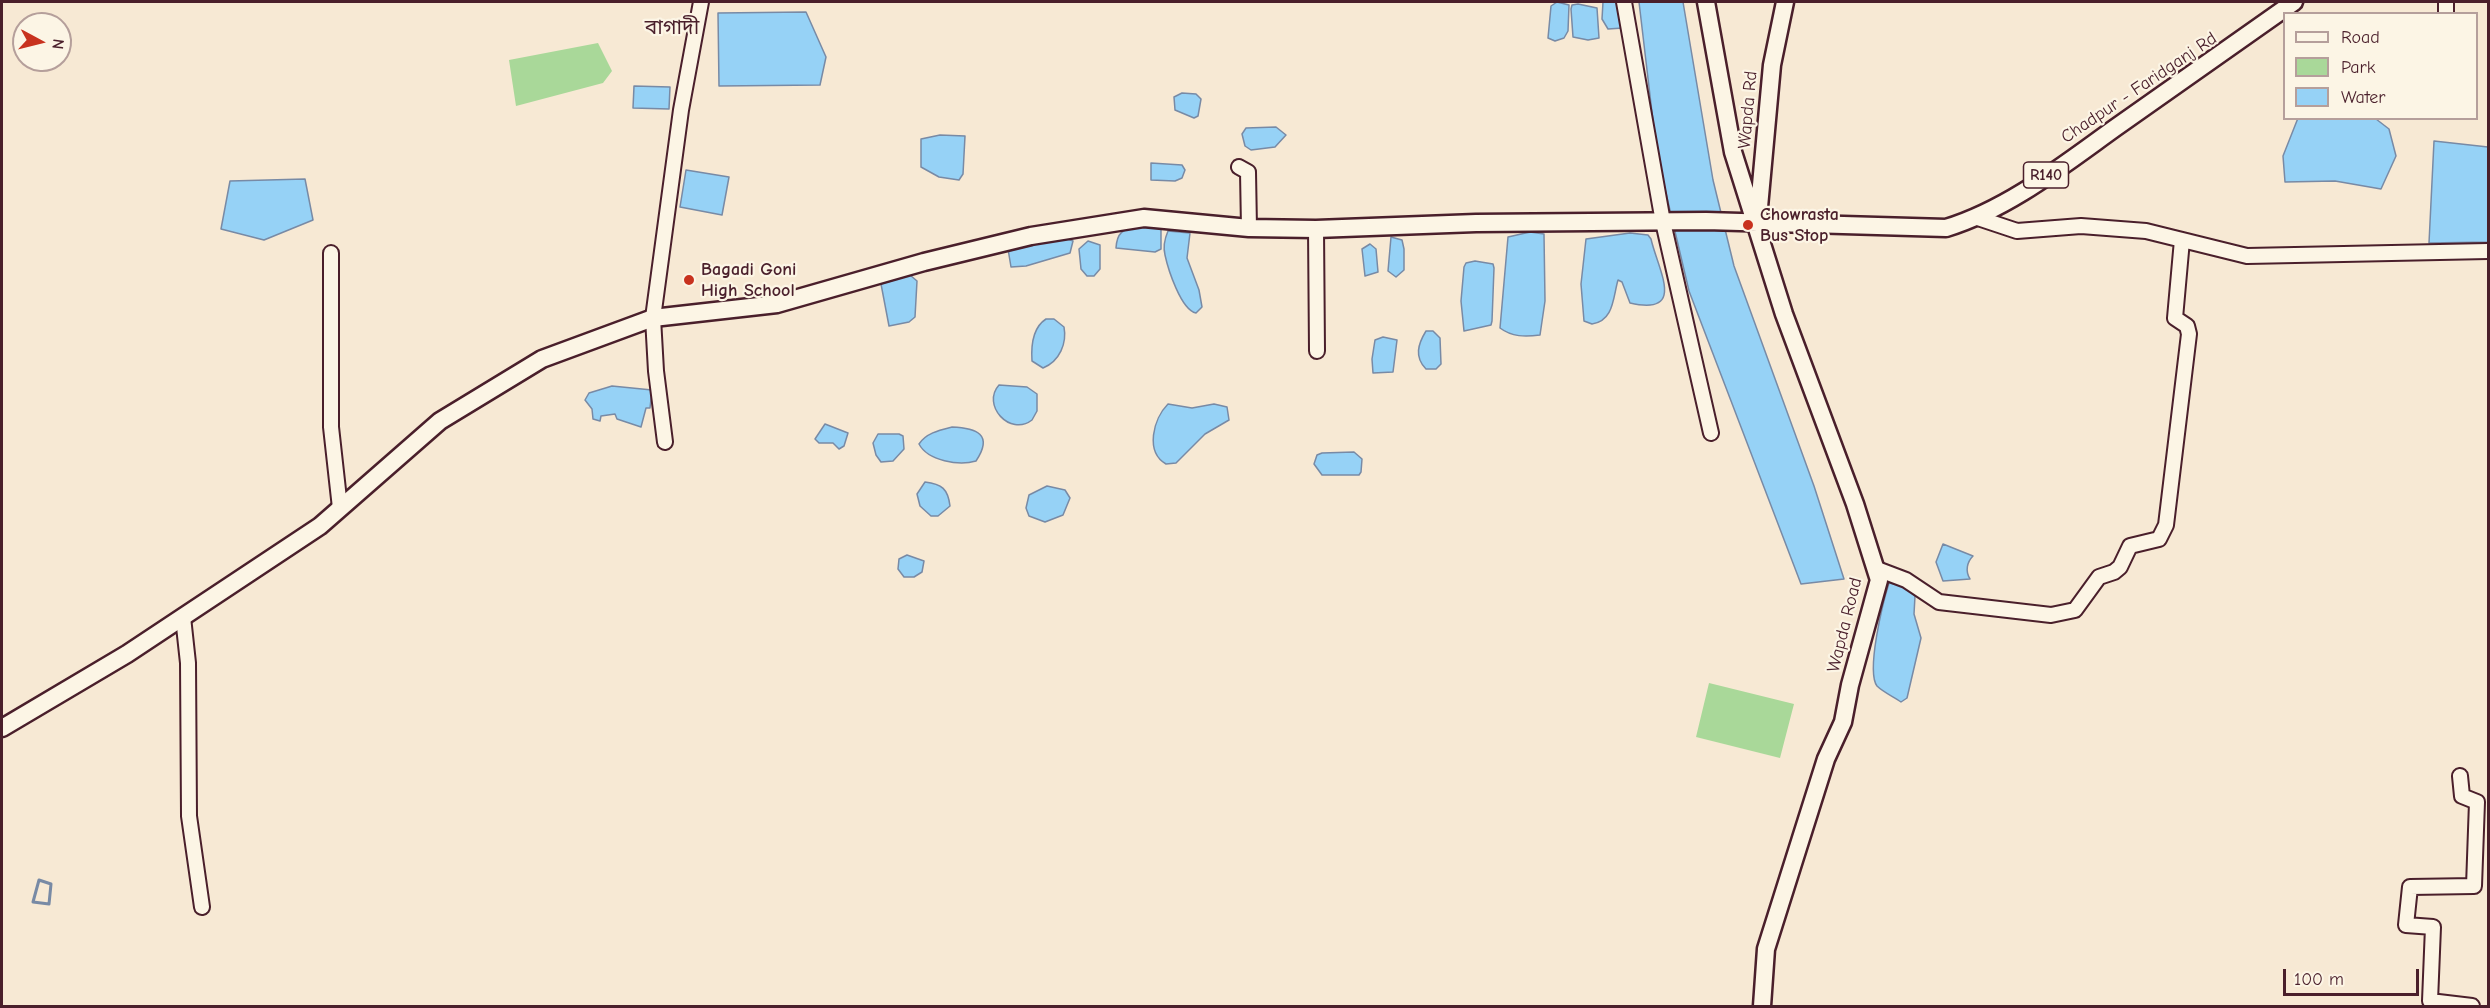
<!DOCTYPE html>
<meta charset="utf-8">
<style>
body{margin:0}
#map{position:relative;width:2490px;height:1008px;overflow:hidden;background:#f7e9d4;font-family:"Comic Neue",sans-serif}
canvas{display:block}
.frame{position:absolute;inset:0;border:3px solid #4a1f2b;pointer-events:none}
.legend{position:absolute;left:2283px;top:12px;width:195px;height:108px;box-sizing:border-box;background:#fcf5e5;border:2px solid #b59f9b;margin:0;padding:8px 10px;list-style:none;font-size:18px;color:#4a1f2b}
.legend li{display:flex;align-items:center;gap:12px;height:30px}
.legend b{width:30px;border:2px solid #b59f9b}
.north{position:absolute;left:12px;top:12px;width:60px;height:60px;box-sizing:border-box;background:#fcf5e5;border:2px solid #b59f9b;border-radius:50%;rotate:97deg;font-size:16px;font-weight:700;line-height:24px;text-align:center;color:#4a1f2b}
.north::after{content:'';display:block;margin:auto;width:21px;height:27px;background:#c8321e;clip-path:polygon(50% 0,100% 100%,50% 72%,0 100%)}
.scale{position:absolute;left:2283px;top:969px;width:136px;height:27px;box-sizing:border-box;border:3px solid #4a1f2b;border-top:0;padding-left:8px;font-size:18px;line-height:21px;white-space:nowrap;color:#4a1f2b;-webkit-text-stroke:4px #fcf5e5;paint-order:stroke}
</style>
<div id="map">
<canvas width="2490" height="1008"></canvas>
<div class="frame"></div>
<ul class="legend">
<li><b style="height:8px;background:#fcf5e5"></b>Road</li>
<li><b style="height:16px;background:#a9d899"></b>Park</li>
<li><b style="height:16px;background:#96d2f6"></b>Water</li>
</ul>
<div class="north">N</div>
<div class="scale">100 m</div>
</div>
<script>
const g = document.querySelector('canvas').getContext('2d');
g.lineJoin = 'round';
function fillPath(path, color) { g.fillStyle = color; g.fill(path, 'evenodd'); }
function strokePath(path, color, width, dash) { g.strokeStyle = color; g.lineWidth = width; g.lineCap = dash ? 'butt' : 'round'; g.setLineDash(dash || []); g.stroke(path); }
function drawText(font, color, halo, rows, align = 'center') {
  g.font = font + ' "Comic Neue","Noto Sans Bengali",sans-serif'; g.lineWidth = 4.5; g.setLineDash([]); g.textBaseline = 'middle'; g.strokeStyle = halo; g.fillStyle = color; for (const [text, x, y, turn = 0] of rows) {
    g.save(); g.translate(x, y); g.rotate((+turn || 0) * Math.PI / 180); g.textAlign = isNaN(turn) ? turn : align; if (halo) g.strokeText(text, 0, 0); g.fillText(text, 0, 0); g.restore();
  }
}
fillPath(new Path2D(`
 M598 43 612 71 603 83 516 106 509 60Z
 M1709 683 1794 704 1780 758 1696 737Z`), '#a9d899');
const water = new Path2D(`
 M1557 2 1569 5 1568 31 1564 38 1555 41 1548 38 1551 6Z
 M1603 2H1619L1623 28 1608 29 1602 19Z
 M1639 2H1683L1713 180 1734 266 1814 486 1844 579 1801 584 1689 291 1657 155Z
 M1578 4 1597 8 1599 38 1588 40 1573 37 1571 9 1572 5Z
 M806 12 826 57 820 85 719 86 718 13Z
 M634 86 670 87 669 109 633 108Z
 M1182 93 1196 94 1201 99 1198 116 1194 118 1175 110 1174 97Z
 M2298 118 2376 119 2389 129 2396 156 2381 189 2335 181 2285 182 2283 156Z
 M1276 127 1286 135 1275 147 1251 150 1245 146 1242 134 1246 128Z
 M940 135 965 136 963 174 959 180 939 177 921 167V139Z
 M2434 141 2488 147V242L2429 243Z
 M1151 163 1182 165 1185 170 1182 178 1175 181 1151 180Z
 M686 170 729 177 722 215 680 207Z
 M305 179 313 220 264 240 221 229 230 181Z
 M1138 227H1161V249L1155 252 1116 248C1117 233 1122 229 1138 227Z
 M1168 231 1190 233 1187 258 1199 290 1202 307 1196 313C1181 310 1168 269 1165 255 1163 247 1165 238 1168 231Z
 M1530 232 1544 234 1545 301 1540 335C1525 337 1512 337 1500 328L1508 237Z
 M1630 233 1648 235 1651 239C1658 270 1687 316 1630 303L1622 282 1618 280C1613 297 1614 321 1592 324L1584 321 1581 284 1586 239Z
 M1391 237 1402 240 1404 249V270L1396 277 1388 271Z
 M1065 238 1073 241 1070 253 1026 266 1011 267 1008 249 1013 246Z
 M1088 241 1100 245V269L1094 276H1087L1081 269 1079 249Z
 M1370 244 1376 249 1378 272 1365 276 1362 249Z
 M1475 261 1493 264 1494 268 1492 321 1491 325 1464 331 1461 301 1464 267 1466 263Z
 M910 275 917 281 915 317 909 322 889 326 881 284Z
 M1046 319H1054L1064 327C1067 343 1060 361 1043 368L1032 361C1031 346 1032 328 1046 319Z
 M1426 331H1433L1440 338 1441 364 1436 369H1426C1414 357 1418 344 1426 331Z
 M1383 337 1397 340 1393 372 1373 373 1372 359 1375 340Z
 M999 385 1027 387 1037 394V411L1032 420C1010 437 981 405 999 385Z
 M612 386 652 390 650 408H646L641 427 617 419 615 414 601 416 600 421 593 419 592 409 585 400 589 393Z
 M1168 404 1192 408 1214 404 1227 407 1229 420 1205 434 1176 463 1166 464C1145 452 1153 419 1168 404Z
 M825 424 848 433 844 446 839 449 833 443H819L815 439Z
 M952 427C976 428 994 434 976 461 959 466 928 461 919 444 926 433 940 430 952 427Z
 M878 434H899L903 436 904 449 893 461 881 462 876 455 873 443Z
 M1354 452 1362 459 1361 472 1359 475H1322L1314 464 1317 455 1322 453Z
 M925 482C942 484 948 489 950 506L938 516H931L920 506 917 494Z
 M1047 486 1065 490 1070 498 1063 515 1045 522 1029 516 1026 508 1029 495Z
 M1943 544 1973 556C1967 562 1965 571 1970 579L1943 581 1936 562Z
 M907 555 924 561 922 572 914 577H904L898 569 899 559Z
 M1889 583 1906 586 1915 596 1914 614 1921 638 1907 698 1901 702C1894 697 1883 692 1877 686 1866 671 1883 602 1889 583Z`);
fillPath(water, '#96d2f6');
strokePath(water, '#788aa5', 1.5);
strokePath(new Path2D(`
 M39 880 51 884 49 904 33 902Z`), '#788aa5', 3);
const minor = new Path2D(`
 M1624 2 1663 222 1711 433
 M2446 2V13
 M1239 167 1248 172 1249 228
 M1978 218 2017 231 2081 226 2146 231 2247 256 2488 251
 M1316 229 1317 351
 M331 253V427L340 508
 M665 442 656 371 653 318 681 110 701 2
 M1877 569 1906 580 1939 602 2051 615 2075 610 2099 577 2114 572 2120 567 2130 546 2159 539 2166 525 2189 334 2187 326 2175 318 2182 240
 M183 617 188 663 189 816 202 907
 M2460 776 2462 796 2477 802 2474 886 2410 887 2406 925 2433 927 2430 1001 2472 1006`);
const major = new Path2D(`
 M1706 2 1733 152 1784 314 1855 504 1879 580 1850 685 1843 722 1826 759 1766 949 1762 1006
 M1758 218 1772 65 1785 2
 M2 728 127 654 320 526 440 421 542 359 653 318 777 304 924 262 1031 236 1144 218 1249 228 1316 229 1476 223 1706 221 1946 228C2008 209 2062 166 2115 128 2174 86 2234 44 2294 2`);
strokePath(minor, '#4a1f2b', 18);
strokePath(major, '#4a1f2b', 21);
strokePath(minor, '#fcf5e5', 14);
strokePath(major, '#fcf5e5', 16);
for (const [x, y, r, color] of [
 [1748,225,6,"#c8321e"],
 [689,280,6,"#c8321e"]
]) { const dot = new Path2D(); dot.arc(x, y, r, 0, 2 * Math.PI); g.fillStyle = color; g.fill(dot); strokePath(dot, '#fcf5e5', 2); }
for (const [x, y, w] of [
 [2046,175,45]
]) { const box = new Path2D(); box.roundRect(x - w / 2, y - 13, w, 26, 4.5); g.fillStyle = '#fcf5e5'; g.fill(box); strokePath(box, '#4a1f2b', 1.5); }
drawText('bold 16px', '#4a1f2b', null, [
 ["R140",2046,175]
]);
drawText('18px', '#4a1f2b', '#fcf5e5', [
 ["Chadpur - Faridganj Rd",2139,88,-34],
 ["Wapda Rd",1748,110,-85],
 ["Wapda Road",1845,625,-76]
]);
drawText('bold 18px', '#4a1f2b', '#fcf5e5', [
 ["Chowrasta",1760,215],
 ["Bus Stop",1760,236],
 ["Bagadi Goni",701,270],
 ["High School",701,291]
], 'left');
drawText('21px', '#4a1f2b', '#fcf5e5', [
 ["বাগাদী",672,28]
]);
</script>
